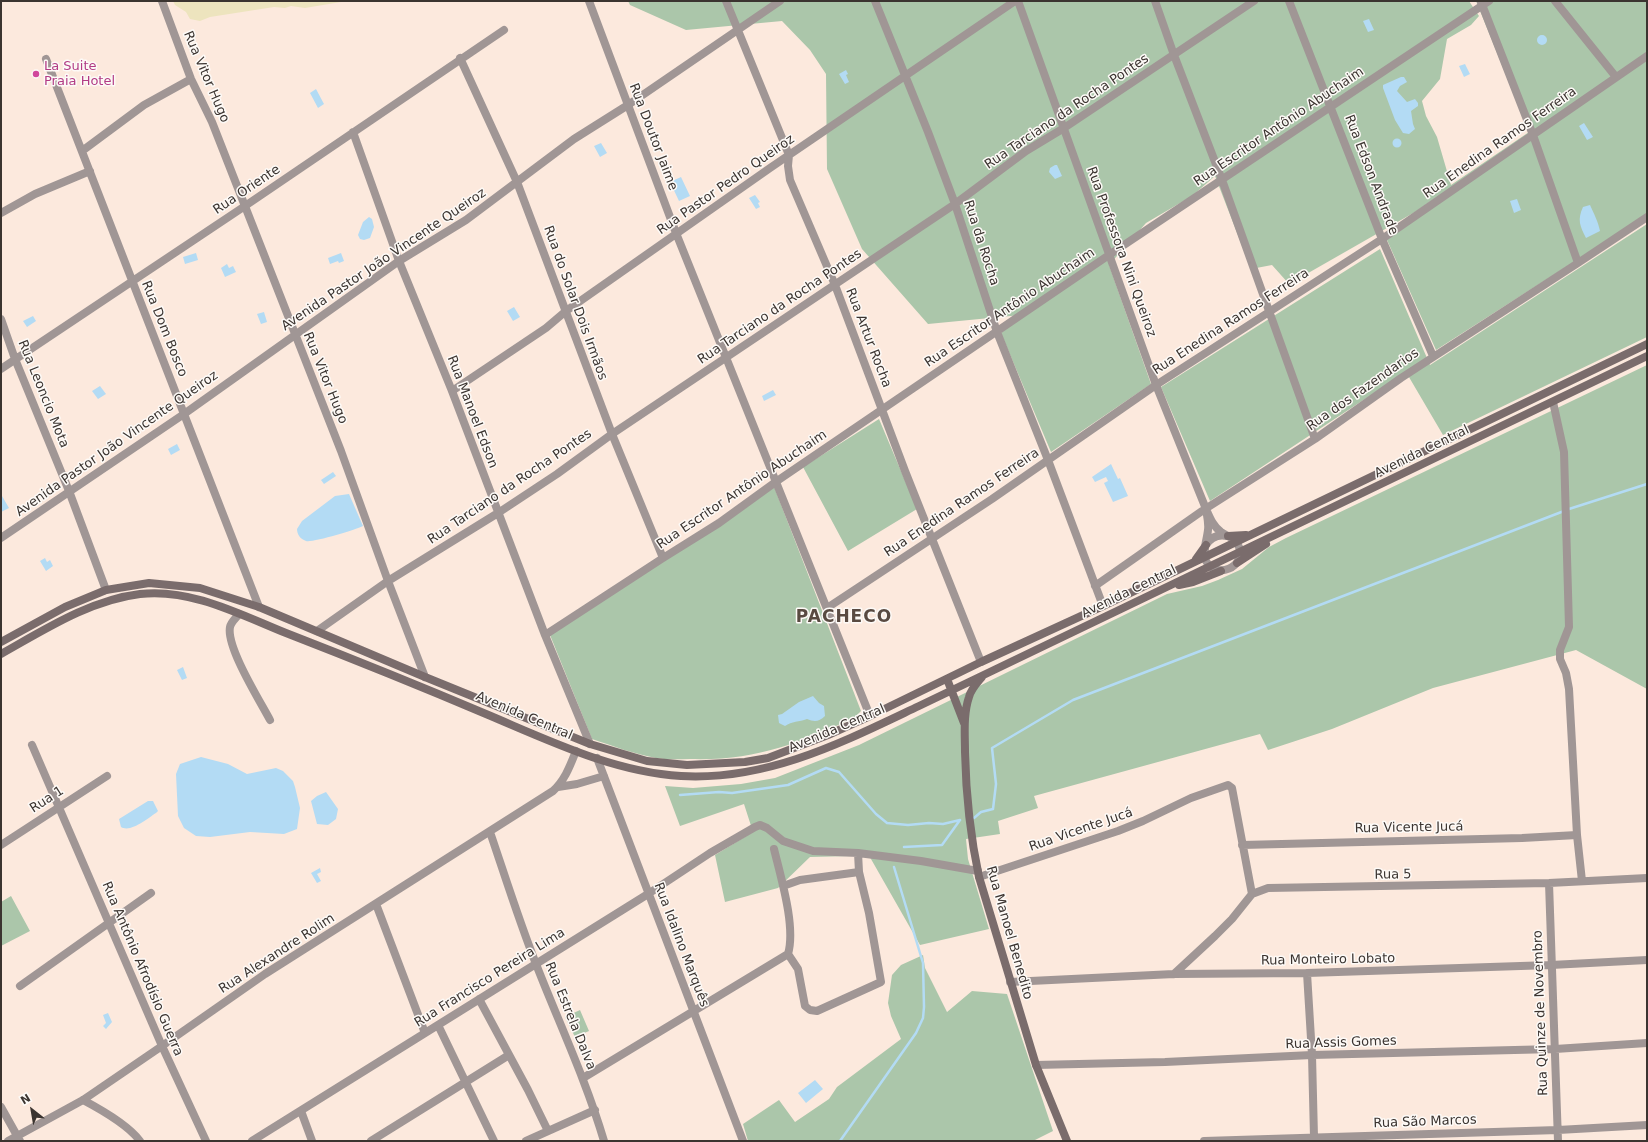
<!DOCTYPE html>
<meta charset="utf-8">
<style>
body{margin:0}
#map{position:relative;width:1648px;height:1142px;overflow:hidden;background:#fce9dd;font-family:"DejaVu Sans",sans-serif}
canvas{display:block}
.frame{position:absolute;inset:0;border:2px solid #3b3430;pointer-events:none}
.north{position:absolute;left:12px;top:1090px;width:40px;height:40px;-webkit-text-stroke:3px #fdfaf7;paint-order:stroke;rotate:329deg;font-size:11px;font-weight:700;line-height:16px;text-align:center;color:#3b3430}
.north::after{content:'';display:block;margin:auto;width:14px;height:18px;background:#3b3430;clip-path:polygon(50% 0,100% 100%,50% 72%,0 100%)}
</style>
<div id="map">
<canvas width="1648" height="1142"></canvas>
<div class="frame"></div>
<div class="north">N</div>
</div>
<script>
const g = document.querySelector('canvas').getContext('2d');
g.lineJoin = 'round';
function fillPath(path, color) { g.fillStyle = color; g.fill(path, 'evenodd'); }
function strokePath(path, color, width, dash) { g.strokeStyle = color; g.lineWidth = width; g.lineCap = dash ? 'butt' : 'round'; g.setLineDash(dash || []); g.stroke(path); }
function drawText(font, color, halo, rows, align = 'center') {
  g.font = font + ' "DejaVu Sans",sans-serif'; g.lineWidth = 3; g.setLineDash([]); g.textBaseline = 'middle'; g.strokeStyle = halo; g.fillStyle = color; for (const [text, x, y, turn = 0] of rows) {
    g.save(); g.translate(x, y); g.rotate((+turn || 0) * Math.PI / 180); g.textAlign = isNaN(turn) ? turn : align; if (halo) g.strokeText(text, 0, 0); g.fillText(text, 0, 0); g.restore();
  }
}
fillPath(new Path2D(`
 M628 1H1469L1479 16 1471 25 1447 39 1440 79 1422 101 1426 116 1437 137 1451 185 1529 132 1476 1H1647V215L1436 350 1387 240 1438 196 1415 212 1289 284 1272 265 1251 269 1215 176 1192 196 1146 223 1109 265 1151 384 1051 452 1001 333 1021 315 928 324 862 249 827 169 826 74 810 50 782 21 686 30 630 5Z
 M1647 224V337L1443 435 1406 372 1210 501 1161 387 1380 249 1430 365Z
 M1647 365V689L1576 650 1433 688 1332 729 1268 750 1260 734 1034 796 1038 808 998 821 1000 834 966 839 968 859 989 929 920 945 867 852 854 856 810 857 778 888 725 902 715 855 753 832 744 804 680 826 665 786 693 788 741 784 775 778 859 745 1167 594 1202 586 1218 580 1242 569 1269 547 1286 538Z
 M879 419 917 509 848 551 803 467Z
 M773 484 861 711 854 718C797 744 755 761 690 759 679 759 667 760 656 758 634 754 613 746 592 739L550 635Z
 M11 896 30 931 1 946V902Z
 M923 955 925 968 947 1012 972 991 1007 994 1053 1131 1033 1141H748L743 1124 779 1100 795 1122 829 1099 837 1087 901 1039 891 1016 888 1003 892 975 901 965Z
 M580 1010 589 1031 575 1037 565 1017Z`), '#abc6aa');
fillPath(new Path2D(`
 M173 1H347L305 8 291 6 285 8 274 7 210 17 200 21 190 19 186 12 175 5Z`), '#ede4be');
fillPath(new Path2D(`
 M1369 19 1374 30 1368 32 1363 21Z
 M1537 40a5 5 0 1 1 10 0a5 5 0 1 1-10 0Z
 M1465 64 1470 74 1464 77 1459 66Z
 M846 70 848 74 846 75 849 82 845 84 839 74Z
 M1401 77H1404L1407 82 1400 86 1397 91 1407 102 1415 99 1418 103V106L1411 111 1413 124 1415 129 1409 134 1403 133 1395 120 1383 88V85Z
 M316 89 324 104 318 108 310 93Z
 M1584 123 1593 137 1587 140 1579 126Z
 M1392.5 143a4.5 4.5 0 1 1 9 0a4.5 4.5 0 1 1-9 0Z
 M601 143 607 153 600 157 594 146Z
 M1055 165H1057L1062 176 1055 179 1049 172 1050 168Z
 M681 177 690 196 679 201 670 182Z
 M755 195 760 202 758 203 760 207 756 209 749 198Z
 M1517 199 1521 210 1514 213 1510 201Z
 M1590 205C1594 214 1598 221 1600 231L1586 238C1580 226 1577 220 1583 207Z
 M369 217 372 219 374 227 370 238 364 240 360 239 358 235 363 222Z
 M196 253 198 260 185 264 183 257Z
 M341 253 344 261 339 263 338 261 330 264 328 258Z
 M227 264 229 268 233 266 236 272 225 277 221 268Z
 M514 307 520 317 513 321 507 311Z
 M264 312 267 322 261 324 257 314Z
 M33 316 36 321 27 327 23 321Z
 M100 386 106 394 98 399 92 391Z
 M773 390 776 395 764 401 762 396Z
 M177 444 180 450 171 455 168 449Z
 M1111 464 1118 479 1120 478 1128 496 1113 502 1104 483 1108 481 1106 477 1095 482 1092 477Z
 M333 472 336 476 324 484 321 480Z
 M349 494 363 526C355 530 312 543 306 541 300 539 297 534 297 529L302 521 335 496Z
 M2 496 9 508 1 512V497Z
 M45 558 47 562 50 560 53 566 46 571 40 561Z
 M183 667 187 678 182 680 177 670Z
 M813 696 819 703 824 706 825 716C819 722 814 722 807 719 799 722 792 721 785 726L779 723 778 715 782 714 799 702Z
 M201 757 228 764 247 774 276 768 283 771 293 781 295 787 300 808 297 829 284 834 250 832 210 837 196 836 184 828 178 816 176 774 180 764Z
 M326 792 338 809 336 819 328 825 317 824 311 801 317 796Z
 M148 801H153L158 811 156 813C148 818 131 833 121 827L119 819Z
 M320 868 321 872 317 874 321 881 317 883 311 873Z
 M108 1013 112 1022 106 1029 103 1026 106 1023 103 1015Z
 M815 1080 823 1089 806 1103 798 1093Z`), '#b3dbf4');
strokePath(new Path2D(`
 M1569 509 1647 484
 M680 795 719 792 732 793 788 785 826 768 839 772 876 814 887 823 908 825 929 823 943 824 960 820
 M974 818 981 812 993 809 996 784 992 748 1073 700 1564 511
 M904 847 942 845 960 820
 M840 1141 916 1033 923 1018 924 1007 923 963 894 867`), '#b3dbf4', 2.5);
strokePath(new Path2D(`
 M162 1 191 79 212 122 341 451 388 581 425 677
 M589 1 676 233 870 716
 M726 1 789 155 788 166 790 180 835 285 905 471 981 662
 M875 1 928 132 955 204 997 332 1048 460 1103 606
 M1018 1 1156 385 1206 509C1210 518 1213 526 1221 532 1228 537 1236 538 1239 547 1246 567 1216 580 1206 561 1202 552 1207 540 1208 530 1209 523 1207 516 1206 509
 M1155 1 1174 55 1222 180 1315 439
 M1289 1 1382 239 1433 356
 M1555 1 1616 77
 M1481 2 1533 135 1578 263
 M460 58 517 182 612 434 663 558
 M46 59 259 607
 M353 132 399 261 452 391 545 635 590 744
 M82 151 144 105 191 79
 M1 213 35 194 90 171
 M1 319 15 359 69 491 106 590
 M1 369 245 206 504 30
 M452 391 546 328 566 311 770 168 1015 1
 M1553 402 1564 452 1569 627 1560 650V659L1566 673 1569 689 1577 835 1582 881
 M1 538 184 414 399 261 466 220 574 139 628 105 780 1
 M1206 545C1211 537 1218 534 1227 536
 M1095 586 1202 511 1315 439 1401 378 1578 263 1647 217
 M827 608 992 499 1156 385 1382 239 1647 56
 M239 614C236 618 231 622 230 627 226 647 260 701 270 720
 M317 631 388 581 498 513 557 474 612 434 955 204 1026 151 1064 128 1254 1
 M545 635 663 558 719 523 777 481 1109 255 1489 1
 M32 745 162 1046 206 1141
 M597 758 743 1141
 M558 787 577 784 604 776
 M490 832C505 876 519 921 536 964 559 1023 586 1080 604 1141
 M1 845 107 776
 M1242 845 1522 838 1577 835
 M774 849C781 878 796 927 788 954
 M979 877 1118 831 1143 821 1191 798 1228 785 1232 788 1252 894
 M1549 883 1558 1141
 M783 886 800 880 859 872
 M376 904 425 1033
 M788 954 798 969 805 1006 810 1010 817 1011 881 982 869 913 859 872 858 853
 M1307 973 1312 1055 1314 1137
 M1174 974 1215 936 1232 919 1252 894 1268 888 1549 883 1647 878
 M1010 982 1174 974 1307 973 1551 965 1647 960
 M20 986 151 893
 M479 999 528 1090 548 1131
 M438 1025 494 1141
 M1036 1065 1165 1062 1312 1055 1555 1049 1647 1043
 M583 1078 788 954
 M83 1100C100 1109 129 1126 140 1141
 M1 1107 20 1141
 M301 1111 312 1141
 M8 1141 83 1100 162 1046 265 974 553 791C565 780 570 766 576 751
 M252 1141 648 894 710 853 755 827 760 825 767 828 783 841 813 851 858 853 921 861 978 871
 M371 1141 509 1055
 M526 1141 595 1110
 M1204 1141 1558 1130 1647 1125`), '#a09695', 8);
strokePath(new Path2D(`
 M1228 536 1246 535
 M1196 559 1206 545
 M1237 563 1266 544
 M1179 585 1193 582 1221 571
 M1 642 65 607 106 590 149 583 200 588 259 607 290 620 425 677 590 744 647 761 687 765 745 762 768 758 828 735 870 716 981 662 1103 606 1647 344
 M1 654C44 630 90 600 140 594 191 588 241 615 286 633 353 659 420 686 486 714 548 740 613 772 681 776 768 781 843 742 919 706 987 674 1054 641 1121 609 1297 526 1472 441 1647 356
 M982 677C977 683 971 689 969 697 963 715 965 734 965 752 966 795 970 835 979 877L1036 1065 1067 1141
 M947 679 964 723`), '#7a6c6c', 8);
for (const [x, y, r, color] of [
 [36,74,4,"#d1479c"]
]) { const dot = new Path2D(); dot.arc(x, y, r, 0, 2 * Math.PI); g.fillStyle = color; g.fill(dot); strokePath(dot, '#fdfaf7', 1.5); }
drawText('13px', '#b23c85', '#fdfaf7', [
 ["La Suite",44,67],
 ["Praia Hotel",44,82]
], 'left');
drawText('13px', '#3b3430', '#fdfaf7', [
 ["Rua Vitor Hugo",206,77,67],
 ["Rua Tarciano da Rocha Pontes",1067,112,-34],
 ["Rua Escritor Antônio Abuchaim",1279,127,-34],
 ["Rua Doutor Jaime",653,137,69],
 ["Rua Enedina Ramos Ferreira",1500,143,-35],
 ["Rua Edson Andrade",1371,175,69],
 ["Rua Pastor Pedro Queiroz",726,185,-35],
 ["Rua Oriente",247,190,-34],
 ["Rua da Rocha",981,243,72],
 ["Rua Professora Nini Queiroz",1121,252,70],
 ["Avenida Pastor João Vincente Queiroz",384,260,-34],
 ["Rua do Solar Dois Irmãos",575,303,70],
 ["Rua Tarciano da Rocha Pontes",780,307,-34],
 ["Rua Escritor Antônio Abuchaim",1010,308,-34],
 ["Rua Enedina Ramos Ferreira",1231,322,-33],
 ["Rua Dom Bosco",164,329,68],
 ["Rua Artur Rocha",868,338,69],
 ["Rua Vitor Hugo",325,378,68],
 ["Rua dos Fazendarios",1363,390,-35],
 ["Rua Leoncio Mota",43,394,68],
 ["Rua Manoel Edson",472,412,69],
 ["Avenida Pastor João Vincente Queiroz",117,444,-35],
 ["Avenida Central",1422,452,-26],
 ["Rua Tarciano da Rocha Pontes",510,487,-34],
 ["Rua Escritor Antônio Abuchaim",742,490,-34],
 ["Rua Enedina Ramos Ferreira",962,503,-34],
 ["Avenida Central",1129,592,-26],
 ["Avenida Central",524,716,23],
 ["Avenida Central",837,729,-23],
 ["Rua 1",47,800,-33],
 ["Rua Vicente Jucá",1409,828,-1],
 ["Rua Vicente Jucá",1081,830,-19],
 ["Rua 5",1393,875,-1],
 ["Rua Manoel Benedito",1009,933,74],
 ["Rua Idalino Marquês",681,945,69],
 ["Rua Alexandre Rolim",277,954,-33],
 ["Rua Monteiro Lobato",1328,960,-1],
 ["Rua Antônio Afrodísio Guerra",142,969,67],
 ["Rua Francisco Pereira Lima",490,978,-32],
 ["Rua Quinze de Novembro",1541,1013,-92],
 ["Rua Estrela Dalva",570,1016,68],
 ["Rua Assis Gomes",1341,1043,-2],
 ["Rua São Marcos",1425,1122,-2]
]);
g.letterSpacing = '1px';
drawText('bold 17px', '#594a41', '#fdfaf7', [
 ["PACHECO",844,618]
]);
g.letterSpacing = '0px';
</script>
